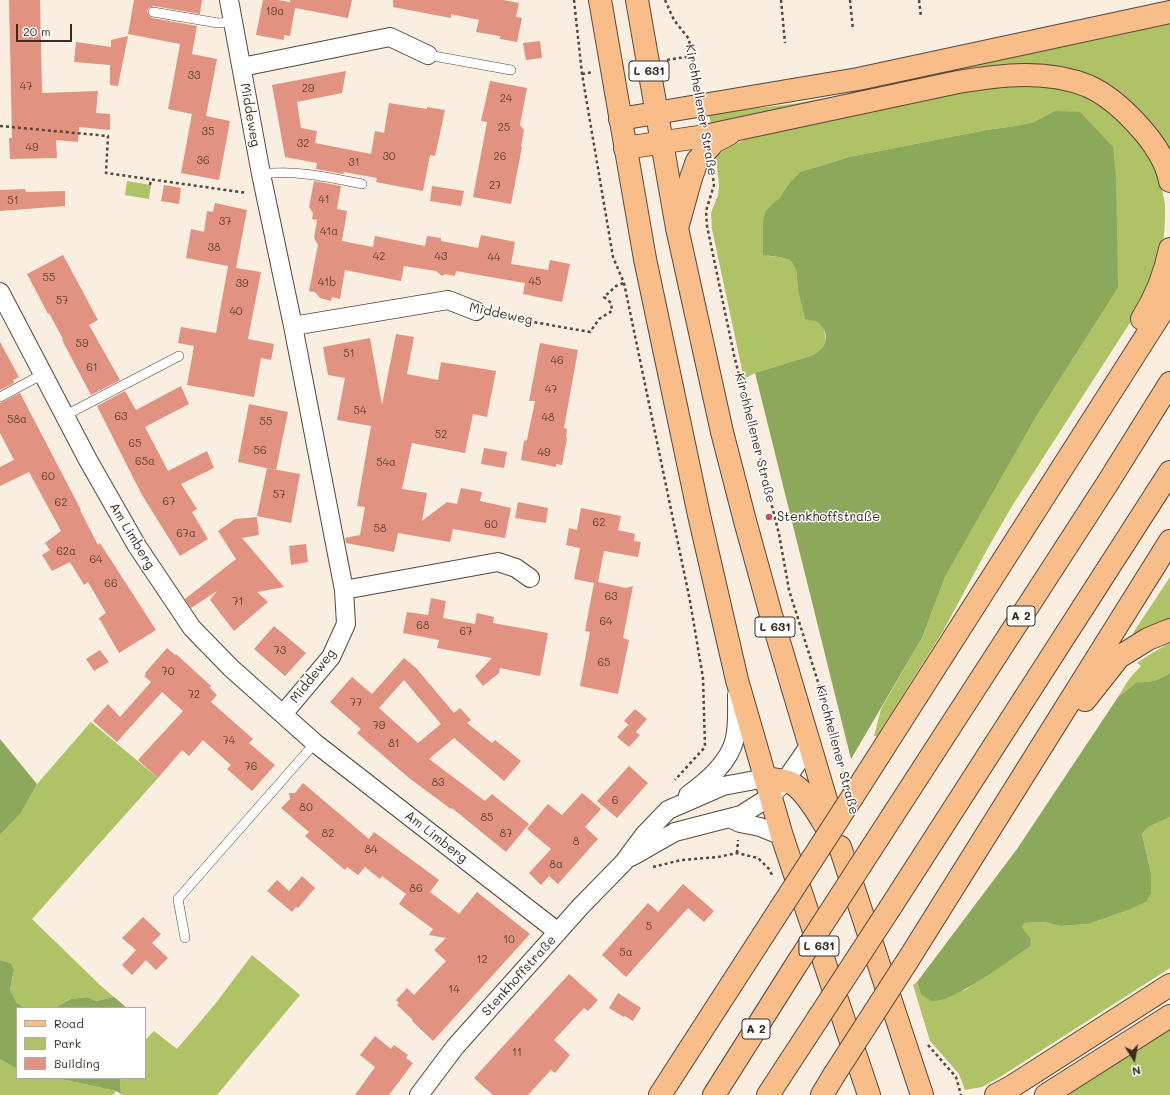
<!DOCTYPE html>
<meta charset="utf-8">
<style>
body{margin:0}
#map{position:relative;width:1170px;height:1095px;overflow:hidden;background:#f9eee0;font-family:Mali,sans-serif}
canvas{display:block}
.legend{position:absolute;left:16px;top:1007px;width:130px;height:72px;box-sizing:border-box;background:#fff;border:1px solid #b1aaa5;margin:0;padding:5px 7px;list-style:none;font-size:12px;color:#3b2a1e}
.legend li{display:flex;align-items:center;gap:8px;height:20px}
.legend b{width:20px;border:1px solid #b1aaa5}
.north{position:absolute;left:1114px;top:1039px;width:40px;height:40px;-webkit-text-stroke:3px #fff;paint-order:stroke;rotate:169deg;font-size:11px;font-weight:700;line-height:16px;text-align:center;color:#3b2a1e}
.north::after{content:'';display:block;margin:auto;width:14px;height:18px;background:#3b2a1e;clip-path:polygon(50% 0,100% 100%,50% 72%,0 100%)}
.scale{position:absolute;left:16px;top:24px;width:56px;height:18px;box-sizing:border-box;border:2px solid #3b2a1e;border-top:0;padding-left:5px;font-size:12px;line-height:14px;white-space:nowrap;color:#3b2a1e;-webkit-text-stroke:3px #fff;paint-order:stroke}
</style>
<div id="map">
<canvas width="1170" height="1095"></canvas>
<ul class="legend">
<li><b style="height:5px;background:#f8bd89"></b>Road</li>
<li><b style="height:11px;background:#afc266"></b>Park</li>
<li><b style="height:11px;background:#e19280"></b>Building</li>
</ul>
<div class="north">N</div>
<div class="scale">20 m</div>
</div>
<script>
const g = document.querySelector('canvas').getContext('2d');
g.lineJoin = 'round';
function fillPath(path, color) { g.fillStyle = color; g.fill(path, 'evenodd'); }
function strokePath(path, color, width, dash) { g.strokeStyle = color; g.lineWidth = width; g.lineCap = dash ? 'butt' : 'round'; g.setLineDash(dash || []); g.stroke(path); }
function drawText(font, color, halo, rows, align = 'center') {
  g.font = font + ' Mali,sans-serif'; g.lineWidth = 3; g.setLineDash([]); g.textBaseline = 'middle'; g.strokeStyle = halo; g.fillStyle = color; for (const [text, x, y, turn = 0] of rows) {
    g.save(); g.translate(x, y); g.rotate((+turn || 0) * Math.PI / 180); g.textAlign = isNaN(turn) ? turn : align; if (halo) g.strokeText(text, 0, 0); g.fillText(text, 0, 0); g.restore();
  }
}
fillPath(new Path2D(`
 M1170 22V151L1152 124 1135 106 1109 87 1070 70 711 127 709 114 792 104 838 96 913 75Z
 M1013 83 1074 90 1109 109 1144 145 1159 175 1165 204V220L1164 236 1155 274 1133 318 1012 506 989 546 943 631 877 736H874L881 709 922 638 945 577 1036 417 1118 288 1054 111 1034 122 1015 126 986 130 849 157 800 172 790 182 780 197 766 210 767 256 779 257 790 260 796 269 798 290 805 318 817 322 824 328 826 343 821 350 813 355 755 373 744 379 712 229 711 213 718 195 719 186 716 156 725 150 747 138 941 96Z
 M127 181 151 185 149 199 125 195Z
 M1170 577V621L1136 636 1133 633Z
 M1170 643V673C1159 680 1150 683 1137 682L1118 697 1129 679 1141 666 1137 663 1152 653Z
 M91 722 158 778 32 919 100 985 114 997 96 1001 87 997 71 999 54 1008H25L17 1003 10 990 14 970 11 963 0 960V835L21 813 37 784Z
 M1170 817V968L1000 1077 982 1087 965 1090 959 1074 930 1041 913 985 917 982 921 995 965 990 1029 946 1021 927 1024 923 1044 922 1061 926 1088 924 1129 910 1146 902 1151 873 1142 834 1148 827Z
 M252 955 300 995 217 1095H123L121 1094 120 1078H145V1040L154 1031 177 1049 216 1003Z
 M1170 1026V1095H1064Z
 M0 1059 17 1069V1078H56L116 1091 113 1095H0Z`), '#afc266');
fillPath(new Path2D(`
 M1054 111 1080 112 1113 147 1116 179 1118 288 1036 417 945 577 922 638 851 759 755 373 813 355C823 349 828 344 825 332 824 328 821 325 817 322 814 321 809 320 805 319L798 290 796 269 790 260 779 257 763 255V222L766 210 780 197 790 182 800 172 849 157 986 130 1015 126 1034 122Z
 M1170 673V817L1148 827 1142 834 1151 873V893L1146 902 1129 910 1088 924 1061 926 1044 922 1024 923 1022 928 1031 939 1030 946C1011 959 953 1003 932 1001 929 1000 924 996 921 995L917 982 1017 849 1118 697 1137 682C1150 683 1159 680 1170 673Z
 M0 739 37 784 21 813 0 835Z
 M0 960 11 963 14 970 10 990 17 1003 25 1008H17V1069L0 1059Z
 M87 997 96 1001 114 997 127 1008H54L71 999Z
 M56 1078H120L121 1094 116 1091Z`), '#8ba85b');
fillPath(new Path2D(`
 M9 0H40L42 93 98 91 96 113 110 114V130L79 127 78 142 56 140 57 158 10 159 9 138H12Z
 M134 0H202L200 14 154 6 149 8 147 11 149 16 152 18 197 26 192 54 217 59 206 116 230 121 219 180 181 173 192 114 168 109 172 88H174H172L180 44 128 34Z
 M263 0H277L290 2V0H352L348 18 295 8 290 36 284 35V40L256 35Z
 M393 0H503L519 3 516 17 522 18 517 42 500 39V36L476 32 479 20 451 14V18L393 7Z
 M128 36 118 86 110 85V65L74 62 76 42 111 47V40Z
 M540 41 542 58 526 60 523 43Z
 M346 71 342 93 297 102 301 128 317 131 315 143 371 154 375 131 384 133 389 103 427 109V107L445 110 435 156 430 155 423 191 376 182 377 178 344 172 343 174 316 169 317 163 285 157 272 85Z
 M490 81 527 88 520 125 524 130 521 146 522 147 511 204 473 197 487 122 481 121Z
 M314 181 341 186 337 209 347 211 342 241 373 247 375 236 425 246 427 236 441 238V241L478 248 481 235 515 242 511 264 548 270 550 260 570 264 562 302 523 294 525 283 456 271 455 276 445 274 442 276 436 271 404 266 401 281 345 270 340 299 332 297 331 301 320 298 315 292 309 291 318 245 314 238 317 220 312 219 313 213 309 207Z
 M164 185 181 188 179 204 161 201Z
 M432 186 464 191 461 206 430 201Z
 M25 189 26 192 65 191V206L0 211V190Z
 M215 203 247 210 236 268 261 272 248 339 274 344 271 360 261 358 254 397 187 385 194 346 178 343 181 327 216 333 228 266 186 258 191 229 204 232 207 211 213 212Z
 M63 255 98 320 89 325 120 380 91 395 62 340 63 339 49 313 48 314 27 274Z
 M396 334 414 337 407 374 438 380 441 362 496 371 487 417 473 414 465 453 412 443 402 489 427 493 422 521 447 502 457 504 461 488 482 492 480 501 511 508 505 538 453 529 450 542 398 533 394 552 346 543 345 538 360 535 365 507 357 506 371 426 337 420 345 378 328 375 323 347 370 338 382 405Z
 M0 342 19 377 13 380 14 383 0 390Z
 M540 343 578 350 564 428 567 429 566 437 567 438 562 465 556 464V467L521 460 524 441 527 440 535 401H529Z
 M181 386 189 404 145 427 168 471 207 451 214 468 181 484 197 509 192 512 208 539 180 556 142 495 97 406 125 391 136 410Z
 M20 393 81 510H80L98 545 100 543 156 630 119 653 99 618 106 613 88 582 84 585 70 562 52 571 42 555 50 550 45 543 61 531 29 472 0 486V467L14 460 0 433V403Z
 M249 404 288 412 276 470 238 462Z
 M484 448 507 452 504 468 481 464Z
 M267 468 300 474 291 523 257 516Z
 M518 502 548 508 546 523 515 518Z
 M581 508 621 516 618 530 635 534 634 541 641 542 638 557 604 551 598 582 626 588 633 586 623 638 629 640 618 694 580 686 590 632 585 631 594 583 574 579 580 548 566 545 569 528 577 530Z
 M257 517 259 535 242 538 284 587 257 592 268 602 234 631 210 600 217 591 191 608 185 599 236 559 218 531 235 519Z
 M306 544 308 562 291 565 289 546Z
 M431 598 446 601 443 618 475 624 477 613 494 617 493 623 548 633 540 676 500 668 499 673 483 686 475 676 492 658 437 648 439 640 403 633 407 612 428 615Z
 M274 626 306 653 285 676 254 649Z
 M167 648 175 655 176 654 211 686 210 688 217 695 211 702 253 739 249 743 275 765 252 791 227 769 231 765 203 740 189 756 182 750 158 778 138 760 183 711 162 692 117 742 93 721 108 704 120 717 151 682 144 676 146 675 145 673Z
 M100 650 109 662 94 671 86 659Z
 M404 658 416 668 454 713 460 708 471 720 467 723 492 743 495 740 521 761 504 781 454 738 429 759 485 801 492 794 529 824 506 852 452 808 451 809 409 778 357 733 361 729 330 702 352 677 372 694ZM404 680 441 724 418 743 379 708Z
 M635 709 647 719 636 732 640 735 629 747 617 737 628 725 632 728 624 721Z
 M629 766 648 783 617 818 597 801Z
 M303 783 369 839 374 832 439 880 430 892 459 914 477 892 530 934 433 1041 412 1021 413 1020 397 1005 399 1003 396 1000 407 988 414 995 446 961 434 950 446 938 429 935 433 929 399 904 406 894 382 876 380 879 365 867 358 875 347 867 345 870 305 836 309 832 281 808 290 799 289 793H295Z
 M582 793 601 809 585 827 598 839 558 884 549 876 541 885 529 873 551 849 527 829 548 804 562 815Z
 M302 876 315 888 298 908 296 907 292 912 267 891 277 880 289 891Z
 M683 884 714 911 704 922 688 908 626 977 602 955 648 903 658 912Z
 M143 917 161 934 152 943 168 958 156 970 146 960 132 975 122 965 136 950 122 938Z
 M569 974 598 1000 588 1011 584 1008 554 1040 570 1055 555 1073 551 1070 528 1095H493L474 1078Z
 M618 993 641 1008 633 1021 625 1016 624 1017 609 1008Z
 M375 1036 391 1049 394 1045 408 1055 406 1058 413 1063 389 1095H355L375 1067 360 1055Z`), '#e19280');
const service = new Path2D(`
 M153 12 218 23 233 22
 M428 55 511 70
 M261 174C298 170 327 177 362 184
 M0 397 43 374
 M64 416 179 356
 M185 938 178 899 315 743`);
const minor = new Path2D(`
 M229 0 261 174 293 326 344 590 346 624 331 657 283 714
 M242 67 390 37 428 55
 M0 292 88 460 137 546 192 628 231 668 315 743 558 932
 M293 326 448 300 476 311
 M344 590 498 562 516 568 530 578
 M688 795C707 781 730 762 735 738 738 725 737 709 737 695
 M729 818 740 823 760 827 782 836
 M631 857 675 832 741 815 771 796 785 781 809 746
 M419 1095 455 1047 581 906 624 862 644 835 668 810 723 786 766 778`);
const primary = new Path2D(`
 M600 0 645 259 699 515 737 680 782 836 869 1095
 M637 0 677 228 722 432 745 521 771 615 832 820
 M766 778C774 780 784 780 791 783 805 790 817 812 825 825
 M840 847 922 1095`);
const motorway = new Path2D(`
 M620 119 858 79 1170 12
 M625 148 705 136 958 82C1001 75 1046 69 1088 86 1106 94 1123 109 1136 123 1151 139 1166 159 1170 181
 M677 228 691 178 697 161 714 142 729 134
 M1142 319C1156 297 1165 274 1170 249
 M1085 700 1119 657 1148 639 1170 630
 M853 796 1170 299
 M871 849 1107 484 1170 383
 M890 908 1170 472
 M908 960 1170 541
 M660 1095 780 909
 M714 1095 798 962
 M768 1095 817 1020
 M822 1095 834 1075
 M996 1095 1011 1087 1170 985
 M1046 1095 1170 1016`);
strokePath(service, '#58473b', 10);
strokePath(minor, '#58473b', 20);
strokePath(primary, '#58473b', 24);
strokePath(motorway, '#58473b', 24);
strokePath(new Path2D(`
 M574 0 582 74 613 257 624 283 690 601 703 678 705 747 675 780
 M665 0 674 20 689 39 697 87
 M781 0 785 43
 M850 0 853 30
 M919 0 921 17
 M667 60 692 56
 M582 74 593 72
 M0 126 108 136 106 173 247 193
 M713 178 714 185 706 211 707 226 734 355 779 534 789 590 836 739 844 773
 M150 185 151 179
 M493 315 590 332 599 319 612 311 611 303 604 297 616 286 624 283
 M737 853 738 840
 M653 867 681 860 718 857 737 853 758 858 769 869 772 875
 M928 1045 956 1077 961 1095`), '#58473b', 2.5, [3, 3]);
strokePath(service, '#fff', 9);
strokePath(minor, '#fff', 18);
strokePath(primary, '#f8bd89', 22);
strokePath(motorway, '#f8bd89', 22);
const motorwayBridge = new Path2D(`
 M780 909 853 796
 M798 962 871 849
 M817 1020 890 908
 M834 1075 908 960`);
strokePath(motorwayBridge, '#58473b', 24, []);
strokePath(motorwayBridge, '#f8bd89', 22);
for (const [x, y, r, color] of [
 [769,517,4,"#d1495b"]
]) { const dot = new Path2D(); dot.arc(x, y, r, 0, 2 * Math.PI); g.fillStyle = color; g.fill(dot); strokePath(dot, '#fff', 1.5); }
drawText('11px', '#644436', null, [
 ["19a",275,12],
 ["33",194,76],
 ["47",26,87],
 ["29",308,89],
 ["24",506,99],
 ["25",504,128],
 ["35",208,132],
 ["32",303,144],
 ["49",32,148],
 ["30",389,157],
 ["26",500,157],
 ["36",203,161],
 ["31",354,163],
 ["27",495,186],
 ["41",324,200],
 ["51",13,201],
 ["37",225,222],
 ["41a",329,232],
 ["38",214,248],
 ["42",379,257],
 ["43",441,257],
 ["44",494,258],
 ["55",49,278],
 ["45",535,282],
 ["41b",327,283],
 ["39",242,284],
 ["57",62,301],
 ["40",236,312],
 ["59",82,344],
 ["51",349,354],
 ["46",557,361],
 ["61",92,368],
 ["47",551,390],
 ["54",360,411],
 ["63",121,417],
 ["48",548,418],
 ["58a",17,420],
 ["55",266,422],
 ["52",441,435],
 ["65",135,444],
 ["56",260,451],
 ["49",544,453],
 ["65a",145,462],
 ["54a",386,463],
 ["60",48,477],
 ["57",279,495],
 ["67",169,502],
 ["62",61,503],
 ["62",599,523],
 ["60",491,525],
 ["58",380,529],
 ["67a",186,534],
 ["62a",66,552],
 ["64",96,560],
 ["66",111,584],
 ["63",611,597],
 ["71",238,602],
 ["64",606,622],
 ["68",423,626],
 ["67",466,632],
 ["73",280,651],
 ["65",604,663],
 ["70",168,672],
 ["72",194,695],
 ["77",356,703],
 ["79",379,726],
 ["74",229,741],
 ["81",394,744],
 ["76",251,767],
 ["83",438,783],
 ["6",615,801],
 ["80",306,808],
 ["85",487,818],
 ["82",328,834],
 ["87",506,834],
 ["8",576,842],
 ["84",371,850],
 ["8a",556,865],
 ["86",416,889],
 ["5",649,927],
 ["10",509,940],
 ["5a",626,953],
 ["12",482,960],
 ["14",454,990],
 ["11",517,1053]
]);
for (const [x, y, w] of [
 [649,71,40],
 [1021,616,28],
 [775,627,40],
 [819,946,40],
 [756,1029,28]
]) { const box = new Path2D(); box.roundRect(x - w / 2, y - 10, w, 20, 3); g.fillStyle = '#fff'; g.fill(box); strokePath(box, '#3b2a1e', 1); }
drawText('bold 12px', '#3b2a1e', null, [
 ["L 631",649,71],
 ["A 2",1021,616],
 ["L 631",775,627],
 ["L 631",819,946],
 ["A 2",756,1029]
]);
drawText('13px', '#3b2a1e', '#fff', [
 ["Kirchhellener Straße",701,110,80],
 ["Middeweg",250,115,80],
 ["Middeweg",501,314,12],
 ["Kirchhellener Straße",755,438,76],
 ["Am Limberg",132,536,59],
 ["Middeweg",313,676,-52],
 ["Kirchhellener Straße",837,750,75],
 ["Am Limberg",436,837,38],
 ["Stenkhoffstraße",519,976,-48]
]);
drawText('13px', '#3b2a1e', '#fff', [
 ["Stenkhoffstraße",777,517]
], 'left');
</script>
